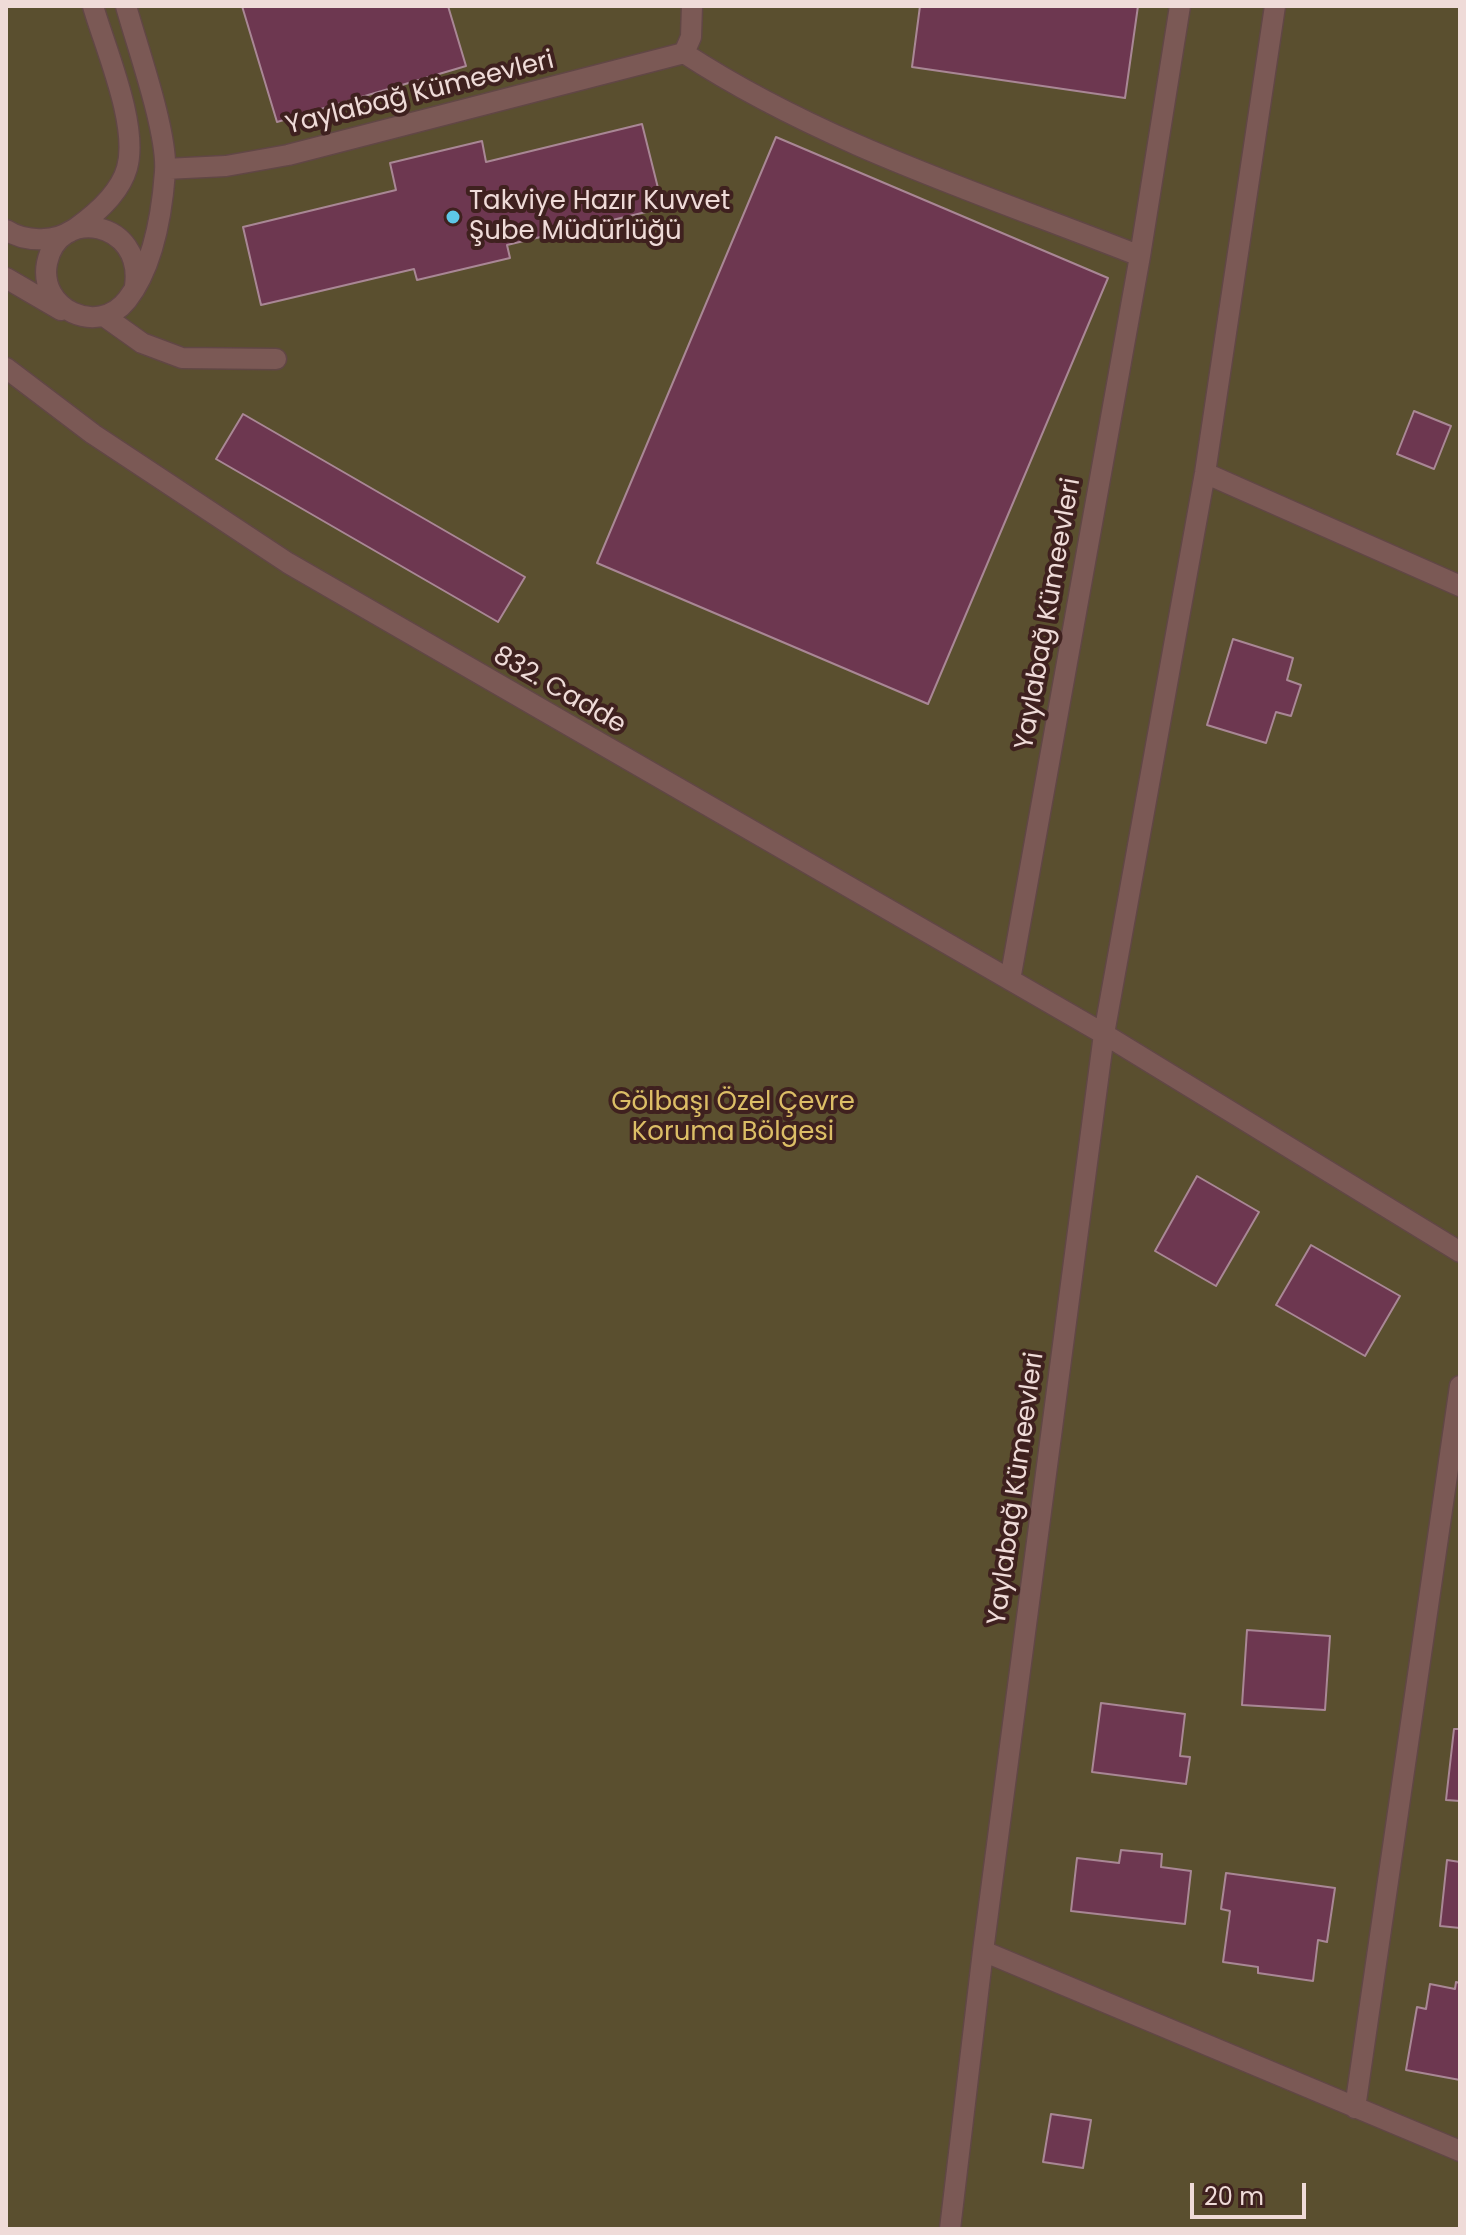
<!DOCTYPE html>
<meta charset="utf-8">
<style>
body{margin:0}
#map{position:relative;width:1466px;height:2235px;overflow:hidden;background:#4a2b29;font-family:Poppins,sans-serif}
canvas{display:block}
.frame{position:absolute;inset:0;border:8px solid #efdbd8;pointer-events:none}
.scale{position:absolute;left:1190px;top:2183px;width:116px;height:36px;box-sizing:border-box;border:4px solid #efdbd8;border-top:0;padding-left:10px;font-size:24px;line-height:28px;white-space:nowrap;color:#efdbd8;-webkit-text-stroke:6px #3f211f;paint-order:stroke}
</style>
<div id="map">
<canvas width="1466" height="2235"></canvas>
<div class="frame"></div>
<div class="scale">20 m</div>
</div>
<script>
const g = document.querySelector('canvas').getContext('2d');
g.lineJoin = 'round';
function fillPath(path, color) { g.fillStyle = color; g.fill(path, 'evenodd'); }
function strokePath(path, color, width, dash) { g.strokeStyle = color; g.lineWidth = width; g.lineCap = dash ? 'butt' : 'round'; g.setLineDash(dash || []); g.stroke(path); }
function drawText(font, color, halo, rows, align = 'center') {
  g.font = font + ' Poppins,sans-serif'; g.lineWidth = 8; g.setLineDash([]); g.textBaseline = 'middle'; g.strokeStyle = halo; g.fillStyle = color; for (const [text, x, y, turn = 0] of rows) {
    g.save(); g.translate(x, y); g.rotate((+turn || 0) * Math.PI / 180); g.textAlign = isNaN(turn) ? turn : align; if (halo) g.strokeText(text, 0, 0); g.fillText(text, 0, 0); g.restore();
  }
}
fillPath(new Path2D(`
 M6 6H1460V2229H6Z`), '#5a4f2f');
const building = new Path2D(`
 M242 6H448L466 66 277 122Z
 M920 6H1138L1125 98 912 67Z
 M642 124 663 208 507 245 510 258 417 280 414 269 261 305 243 227 396 190 390 163 482 141 486 162Z
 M776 137 1108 278 928 704 597 563Z
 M1414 411 1451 426 1434 469 1397 454Z
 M243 414 525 577 498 622 216 459Z
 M1233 639 1293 658 1287 680 1301 685 1291 716 1276 712 1266 743 1207 725Z
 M1197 1176 1259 1212 1216 1286 1155 1251Z
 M1311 1245 1400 1296 1365 1356 1276 1305Z
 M1247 1630 1330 1636 1325 1710 1242 1705Z
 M1101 1703 1185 1714 1180 1756 1190 1757 1186 1784 1092 1772Z
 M1454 1729H1460V1801L1446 1800Z
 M1121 1850 1162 1854 1161 1867 1191 1871 1185 1924 1071 1911 1077 1858 1119 1863Z
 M1447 1860 1460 1862V1928L1440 1926Z
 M1226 1873 1335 1888 1327 1942 1318 1940 1313 1981 1258 1973V1967L1223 1962 1230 1911 1221 1909Z
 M1456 1982 1460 1983V2080L1406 2070 1417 2007 1426 2009 1430 1984 1455 1989Z
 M1051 2114 1091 2120 1083 2168 1043 2162Z`);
fillPath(building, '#6d3750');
strokePath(building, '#a98795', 2);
const minor = new Path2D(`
 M126 6C137 46 168 133 165 172 162 213 153 267 127 300 98 337 38 309 47 263 59 205 144 221 135 286
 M684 53C823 144 986 195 1140 256
 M165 169 226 166 288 155 684 53 691 37 692 6
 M6 230C26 243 57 242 76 228 97 213 120 193 127 168 139 125 105 48 93 6
 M6 278 61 310
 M104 316 142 343 182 358 276 359
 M6 368 93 434 288 563 1104 1034 1460 1252
 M1205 473 1460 586
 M1010 980 1140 256 1180 6
 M983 1951 1460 2151
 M1355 2108 1460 1386
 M950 2229 983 1951 1104 1034 1205 473 1275 6`);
strokePath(minor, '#614745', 23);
strokePath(minor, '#7b5955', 20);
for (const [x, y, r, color] of [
 [453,217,8,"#5dc7e8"]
]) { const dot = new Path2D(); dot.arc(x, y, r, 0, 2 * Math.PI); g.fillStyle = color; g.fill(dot); strokePath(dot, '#3f211f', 3); }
drawText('26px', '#efdbd8', '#3f211f', [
 ["Yaylabağ Kümeevleri",420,94,-14],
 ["Yaylabağ Kümeevleri",1049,614,-80],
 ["832. Cadde",559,691,30],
 ["Yaylabağ Kümeevleri",1017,1489,-82]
]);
drawText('26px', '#efdbd8', '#3f211f', [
 ["Takviye Hazır Kuvvet",469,202],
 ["Şube Müdürlüğü",469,232]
], 'left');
drawText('26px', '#dcbe66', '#3f211f', [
 ["Gölbaşı Özel Çevre",733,1103],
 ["Koruma Bölgesi",733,1133]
]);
</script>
